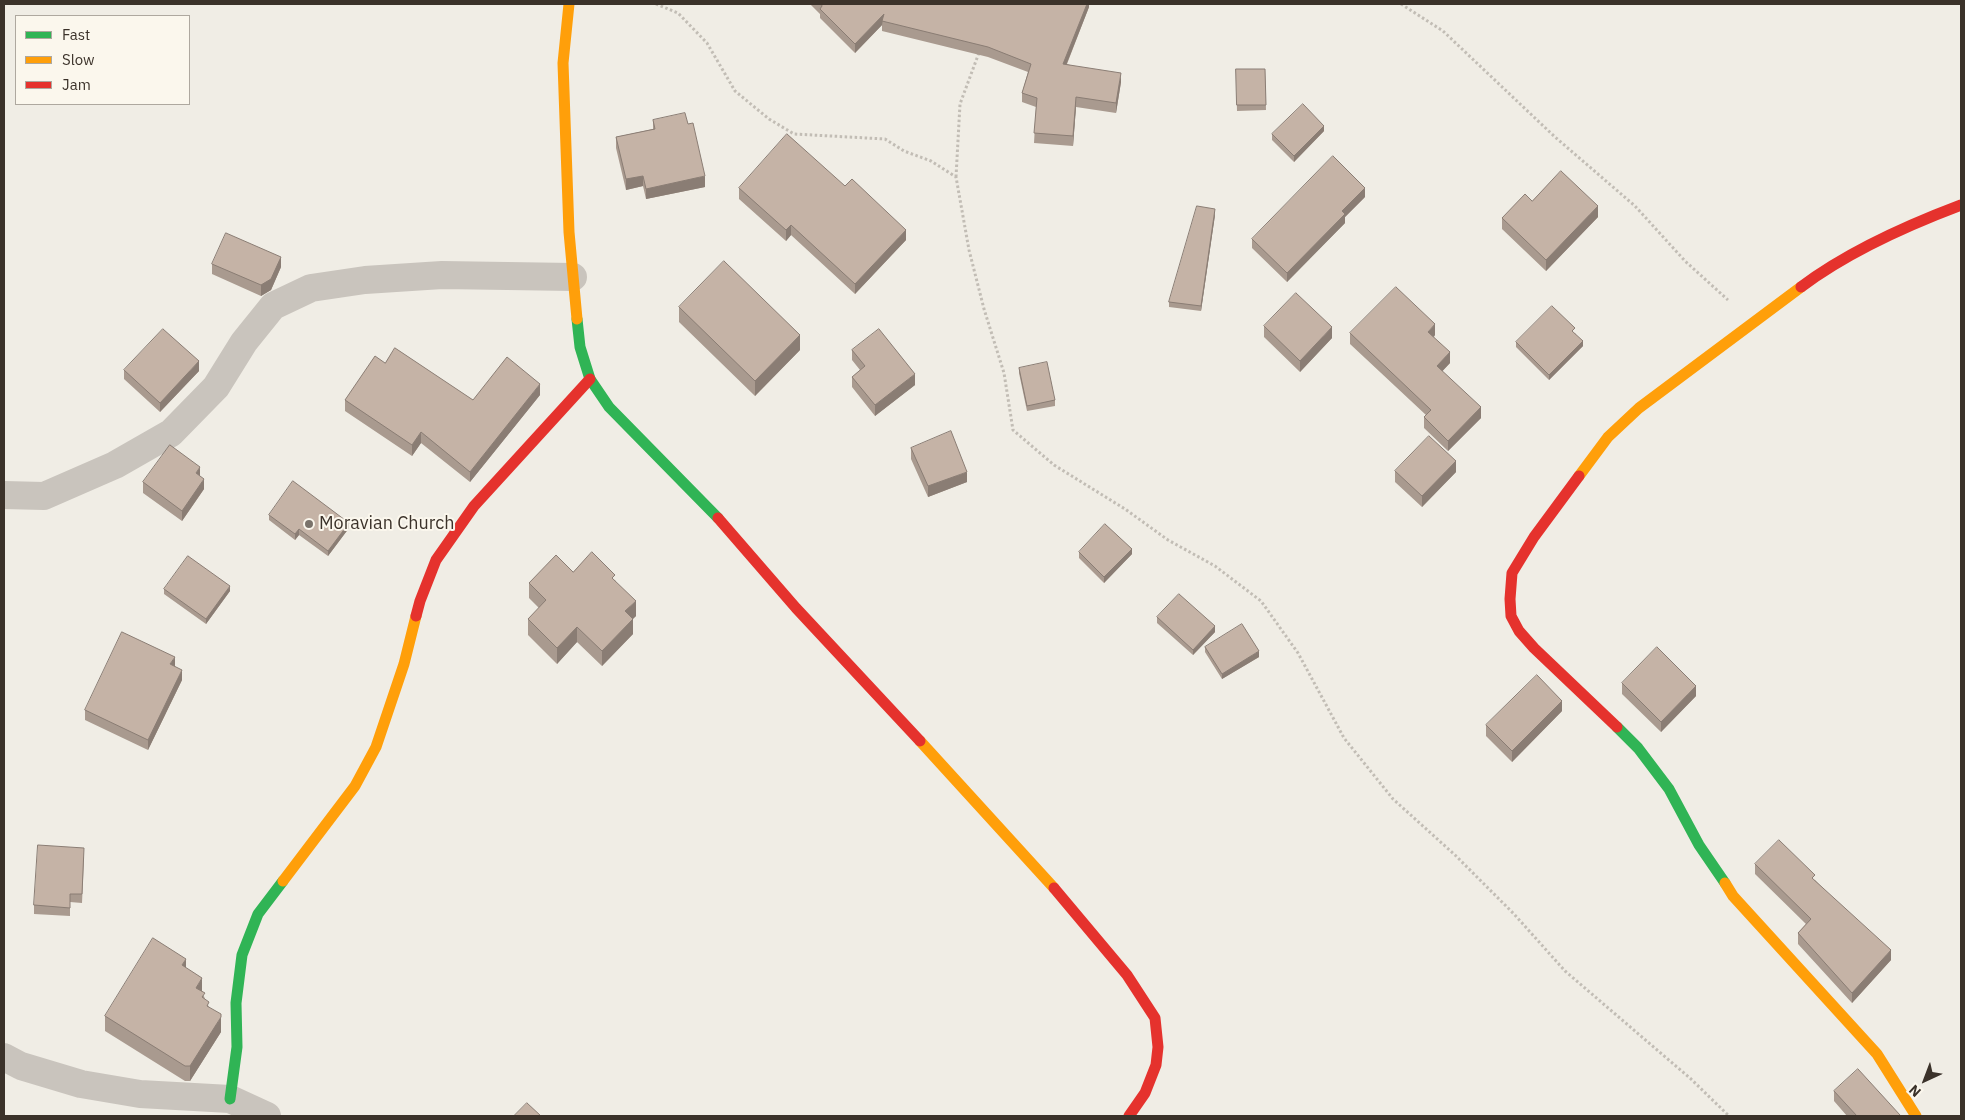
<!DOCTYPE html>
<style>
body{margin:0}
#map{position:relative;width:1965px;height:1120px;overflow:hidden;background:#f0ede5;font-family:"IBM Plex Sans",sans-serif}
canvas{display:block}
.frame{position:absolute;inset:0;border:5px solid #3b322a;pointer-events:none}
.legend{position:absolute;left:15px;top:15px;width:175px;height:90px;box-sizing:border-box;background:#fbf7ed;border:1px solid #aea89f;margin:0;padding:6px 9px;list-style:none;font-size:15px;color:#3b322a}
.legend li{display:flex;align-items:center;gap:10px;height:25px}
.legend b{width:25px;border:1px solid #aea89f}
.north{position:absolute;left:1900px;top:1055px;width:50px;height:50px;-webkit-text-stroke:4px #fbf7ed;paint-order:stroke;rotate:223deg;font-size:14px;font-weight:700;line-height:20px;text-align:center;color:#3b322a}
.north::after{content:'';display:block;margin:auto;width:18px;height:22px;background:#3b322a;clip-path:polygon(50% 0,100% 100%,50% 72%,0 100%)}
</style>
<div id="map">
<canvas width="1965" height="1120"></canvas>
<div class="frame"></div>
<ul class="legend">
<li><b style="height:6px;background:#30b455"></b>Fast</li>
<li><b style="height:6px;background:#ff9f0a"></b>Slow</li>
<li><b style="height:6px;background:#e5322d"></b>Jam</li>
</ul>
<div class="north">N</div>
</div>
<script>
const g = document.querySelector('canvas').getContext('2d');
g.lineJoin = 'round';
function strokePath(path, color, width, dash) { g.strokeStyle = color; g.lineWidth = width; g.lineCap = dash ? 'butt' : 'round'; g.setLineDash(dash || []); g.stroke(path); }
function fillPath(path, color) { g.fillStyle = color; g.fill(path, 'evenodd'); }
function drawText(font, color, halo, rows, align = 'center') {
  g.font = font + ' "IBM Plex Sans",sans-serif'; g.lineWidth = 4; g.setLineDash([]); g.textBaseline = 'middle'; g.strokeStyle = halo; g.fillStyle = color; for (const [text, x, y, turn = 0] of rows) {
    g.save(); g.translate(x, y); g.rotate((+turn || 0) * Math.PI / 180); g.textAlign = isNaN(turn) ? turn : align; if (halo) g.strokeText(text, 0, 0); g.fillText(text, 0, 0); g.restore();
  }
}
strokePath(new Path2D(`
 M656 4 678 13 707 43 735 91 769 119 794 134 885 139 904 151 931 161 956 177 969 250 984 309 1004 373 1013 430 1054 465 1125 509 1168 540 1215 566 1261 601 1298 653 1344 738 1393 799 1455 855 1514 914 1565 971 1691 1079 1729 1116
 M1401 4 1443 31 1555 137 1635 206 1685 261 1728 300
 M956 177 960 104 980 50`), '#c2bdb5', 3, [2.5, 2.5]);
strokePath(new Path2D(`
 M4 495 44 496 115 465 171 433 216 387 244 342 273 306 311 288 365 280 442 275 573 277
 M4 1057 21 1066 81 1084 140 1094 230 1099 267 1116`), '#c9c4bd', 28);
strokePath(new Path2D(`
 M577 319 580 347 590 379 609 407 718 518
 M1617 727 1638 748 1669 789 1699 845 1725 883
 M230 1099 237 1047 236 1003 242 955 258 914 283 881`), '#30b455', 11);
strokePath(new Path2D(`
 M569 4 563 63 569 232 577 319
 M1579 476 1608 437 1639 408 1801 287
 M920 741 1054 888
 M283 881 355 786 376 747 404 664 416 616
 M1725 883 1733 896 1877 1054 1916 1116`), '#ff9f0a', 11);
strokePath(new Path2D(`
 M1801 287C1846 253 1908 225 1961 205
 M1579 476 1534 537 1512 573 1510 599 1511 616 1519 631 1534 648 1617 727
 M718 518 796 608 920 741
 M416 616 420 601 436 560 474 506 590 379
 M1054 888 1127 975 1155 1018 1158 1047 1156 1065 1145 1093 1129 1116`), '#e5322d', 11);
fillPath(new Path2D(`
 M810 4H1089V7L1067 64 1121 82 1116 113 1076 107 1073 146 1034 143 1036 107 1022 102V93L1028 72 988 57 882 31V25L855 53 820 18V14Z
 M1236 69H1265L1266 110 1237 111Z
 M653 120 705 187 646 199 643 186 626 190 616 148V137L653 129Z
 M1324 131 1294 162 1272 140V134Z
 M739 188 906 240 855 294 791 235 786 241 739 199Z
 M1365 197 1345 217V223L1287 282 1252 248V239Z
 M1532 201 1598 217 1546 271 1502 229V218Z
 M1215 215 1201 311 1169 307V302Z
 M212 264 281 267 271 290 261 296 212 274Z
 M679 307 800 350 755 396 679 322Z
 M1264 326 1332 338 1300 372 1264 337Z
 M1350 333 1435 335 1434 337 1450 363 1442 371 1481 418 1448 451 1424 428V417L1426 415 1350 344Z
 M1575 333 1583 346 1549 380 1516 347V342Z
 M852 350 915 385 875 416 852 387V377L860 370 852 360Z
 M385 363 473 400 540 395 470 482 421 443 412 456 345 411V400Z
 M1019 368 1055 400V406L1027 411 1019 373Z
 M124 370 199 371 160 412 124 379Z
 M911 448 967 482 928 497 911 459Z
 M1395 471 1456 472 1422 507 1395 482Z
 M200 476 204 489 182 521 143 493V482Z
 M269 515 349 528 328 556 299 535 295 540 269 520Z
 M1079 552 1132 554 1104 583 1079 558Z
 M573 572 615 580 636 616 633 619V634L602 666 577 642 557 664 528 635V619L539 608 529 598V583Z
 M164 589 230 591 206 624 164 594Z
 M1157 617 1215 632 1193 655 1157 623Z
 M1205 647 1259 657 1222 679 1205 652Z
 M175 666 182 680 148 750 85 720V710Z
 M1622 683 1696 696 1661 732 1622 694Z
 M1562 711 1512 762 1486 736V725Z
 M84 857 82 903 70 902V916L34 914V905Z
 M1755 864 1815 880 1891 960 1852 1003 1798 944V933L1806 924 1755 874Z
 M186 968 202 991 205 999 221 1032 190 1081H185L105 1031V1016Z
 M1834 1091 1900 1116H1847L1834 1101Z`), '#a99a8f');
fillPath(new Path2D(`
 M1087 4H1089V7L1063 73V64Z
 M884 14 882 25 855 53V44Z
 M1121 73V82L1116 113V103Z
 M1076 97V107L1073 146V136Z
 M1324 126V131L1294 162V156Z
 M643 176V186L626 190V179Z
 M705 176V187L646 199V189Z
 M1365 188V197L1345 217V223L1287 282V273L1342 211Z
 M1598 206V217L1546 271V260Z
 M1215 209V215L1201 311V306Z
 M791 225V235L786 241V230Z
 M906 230V240L855 294V284Z
 M281 257V267L271 290 261 296V285Z
 M1435 324V335L1428 342V332Z
 M1332 327V338L1300 372V361Z
 M800 335V350L755 396V381Z
 M1583 341V346L1549 380V375Z
 M1450 352V363L1437 377V366Z
 M199 361V371L160 412V403Z
 M915 374V385L875 416V405Z
 M540 384V395L470 482V472Z
 M1481 407V418L1448 451V441Z
 M421 432V443L412 456V445Z
 M1456 461V472L1422 507V496Z
 M200 467V477L196 473Z
 M967 472V482L928 497V486Z
 M204 479V489L182 521V511Z
 M349 523V528L328 556V551Z
 M299 529V535L295 540V534Z
 M1132 549V554L1104 583V577Z
 M230 586V591L206 624V619Z
 M636 601V616L625 626V611Z
 M633 619V634L602 666V651Z
 M1215 626V632L1193 655V650Z
 M577 627V642L557 664V648Z
 M1259 651V657L1222 679V674Z
 M175 657V668L170 664Z
 M182 670V680L148 750V740Z
 M1696 686V696L1661 732V722Z
 M1562 701V711L1512 762V751Z
 M1891 950V960L1852 1003V993Z
 M186 959V974L182 965Z
 M202 978V993L196 988Z
 M221 1017V1032L190 1081V1066Z`), '#8a7d74');
const building = new Path2D(`
 M820 4H1087L1063 64 1121 73 1116 103 1076 97 1073 136 1034 133 1037 98 1022 93 1031 64 988 47 882 21 884 14 855 44 820 9 822 6Z
 M1236 69H1265L1266 105H1237Z
 M1303 104 1324 126 1294 156 1272 134Z
 M685 113 688 124 693 123 705 176 646 189 643 176 626 179 616 137 655 129 653 120Z
 M787 134 845 186 852 179 906 230 855 284 791 225 786 230 739 188Z
 M1333 156 1365 188 1342 211 1345 214 1287 273 1252 239Z
 M1561 171 1598 206 1546 260 1502 218 1525 194 1532 201Z
 M1197 206 1215 209 1201 306 1169 302Z
 M226 233 281 257 271 279 261 285 212 264Z
 M724 261 800 335 755 381 679 307Z
 M1396 287 1435 324 1428 332 1450 352 1437 366 1481 407 1448 441 1424 417 1431 410 1350 333Z
 M1296 293 1332 327 1300 361 1264 326Z
 M1552 306 1575 328 1572 331 1583 341 1549 375 1516 342Z
 M163 329 199 361 160 403 124 370Z
 M879 329 915 374 875 405 852 377 865 366 852 350Z
 M395 348 473 400 507 357 540 384 470 472 421 432 412 445 345 400 375 356 385 363Z
 M1047 362 1055 400 1027 406 1019 368Z
 M951 431 967 472 928 486 911 448Z
 M1429 436 1456 461 1422 496 1395 471Z
 M170 445 200 467 196 473 204 479 182 511 143 482Z
 M293 481 349 523 328 551 299 529 295 534 269 515Z
 M1105 524 1132 549 1104 577 1079 552Z
 M592 552 615 575 612 578 636 601 625 611 633 619 602 651 577 627 557 648 528 619 546 600 529 583 556 555 573 572Z
 M188 556 230 586 206 619 164 589Z
 M1179 594 1215 626 1193 650 1157 617Z
 M1242 624 1259 651 1222 674 1205 647Z
 M122 632 175 657 170 664 182 670 148 740 85 710Z
 M1657 647 1696 686 1661 722 1622 683Z
 M1537 675 1562 701 1512 751 1486 725Z
 M1779 840 1815 875 1812 878 1891 950 1852 993 1798 933 1811 919 1755 864Z
 M38 845 84 848 82 894H70V908L34 905Z
 M153 938 186 959 182 965 202 978 196 988 205 993 202 997 209 1002 207 1006 221 1014V1017L190 1066H185L105 1016Z
 M1858 1069 1900 1115 1898 1116H1857L1834 1091Z
 M527 1103 541 1116H514Z`);
fillPath(building, '#c5b3a6');
strokePath(building, '#8a7d74', 1);
for (const [x, y, r, color] of [
 [309,524,5,"#7a736b"]
]) { const dot = new Path2D(); dot.arc(x, y, r, 0, 2 * Math.PI); g.fillStyle = color; g.fill(dot); strokePath(dot, '#fbf7ed', 2); }
drawText('18px', '#3b322a', '#fbf7ed', [
 ["Moravian Church",319,524]
], 'left');
</script>
